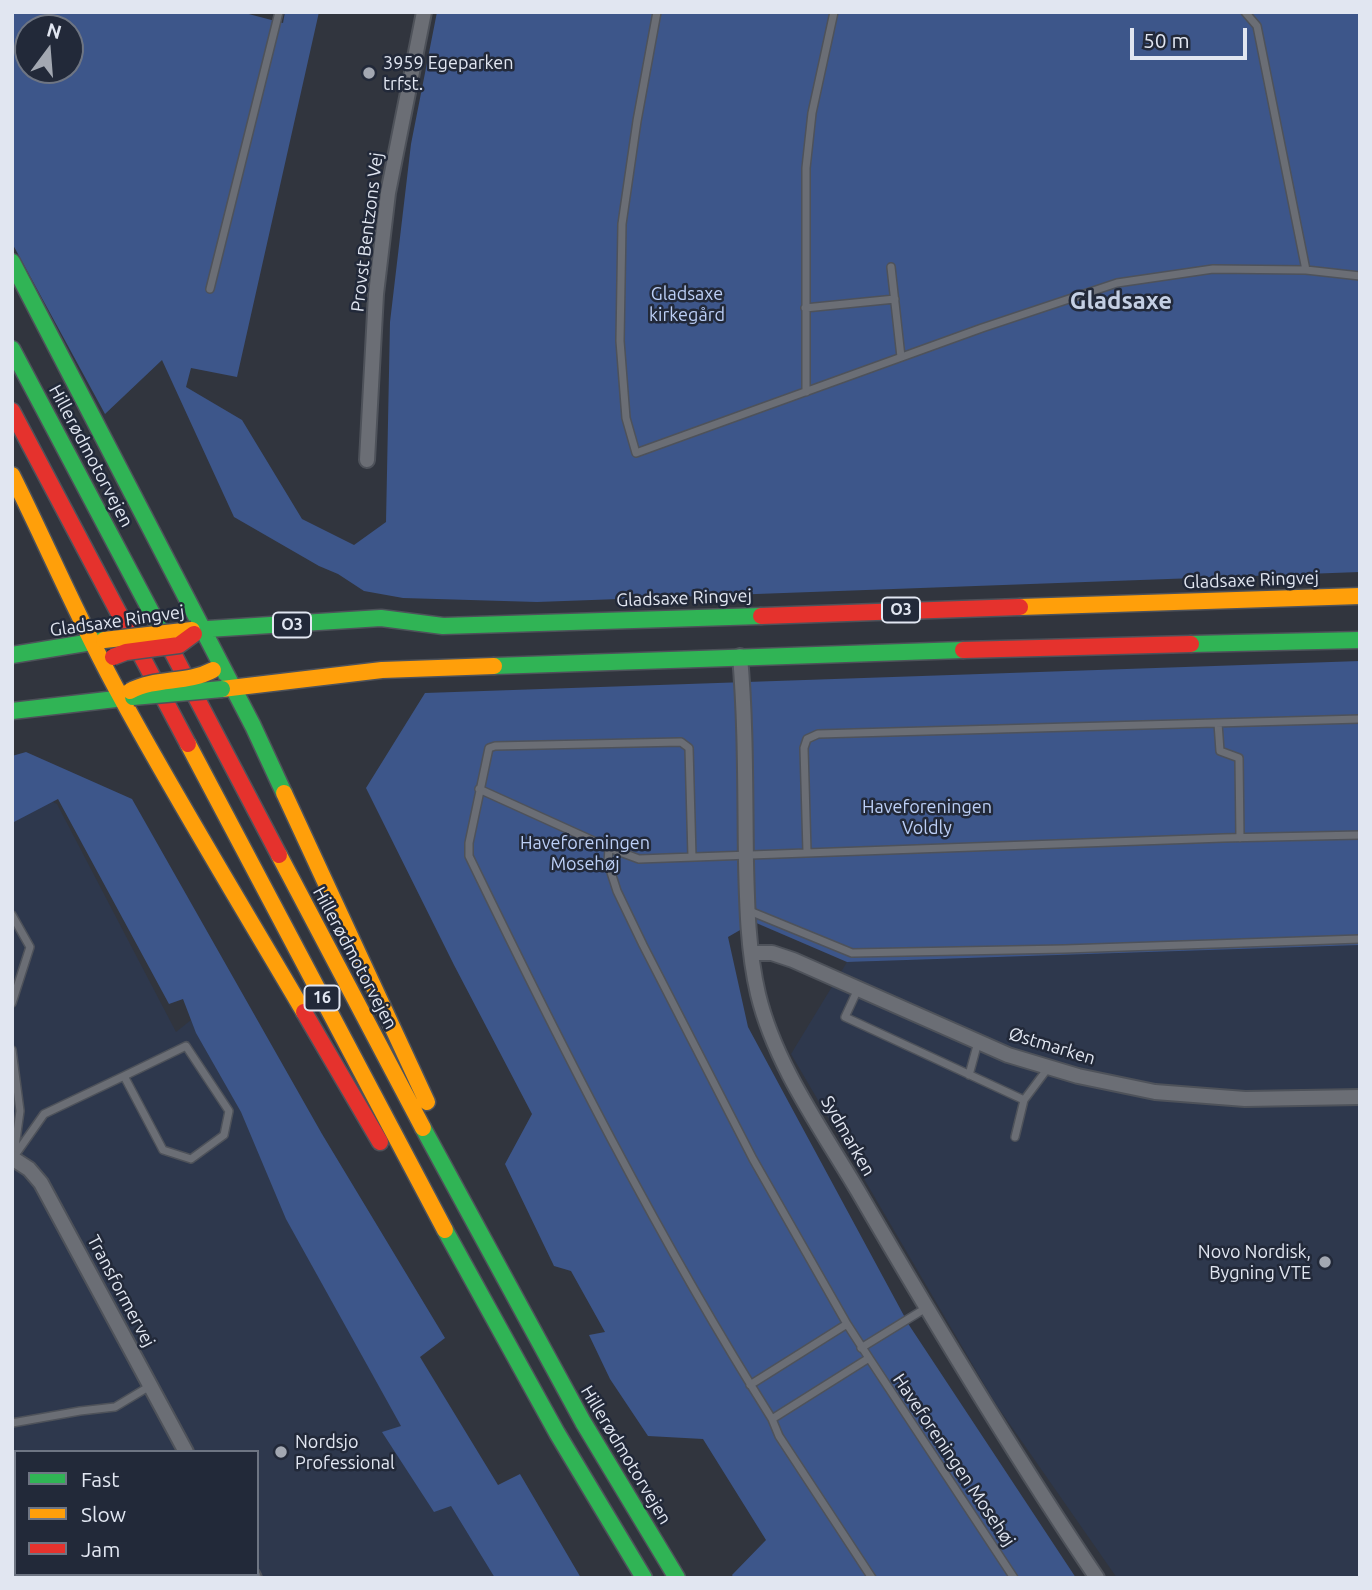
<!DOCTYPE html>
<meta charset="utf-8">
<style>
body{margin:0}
#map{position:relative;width:1372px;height:1590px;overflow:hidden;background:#31353e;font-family:Ubuntu,sans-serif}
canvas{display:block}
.frame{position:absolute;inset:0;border:14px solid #e1e6f1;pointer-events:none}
.legend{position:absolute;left:14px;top:1450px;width:245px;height:126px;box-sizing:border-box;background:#222939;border:2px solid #6e7583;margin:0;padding:9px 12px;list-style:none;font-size:21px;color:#e1e6f1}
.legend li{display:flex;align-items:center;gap:14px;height:35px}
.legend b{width:35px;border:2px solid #6e7583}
.north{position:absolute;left:14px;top:14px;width:70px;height:70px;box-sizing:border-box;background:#222939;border:2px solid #6e7583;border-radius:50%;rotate:16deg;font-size:19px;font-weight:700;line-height:28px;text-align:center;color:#e1e6f1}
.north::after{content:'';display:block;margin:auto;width:24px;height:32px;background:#a3a8b2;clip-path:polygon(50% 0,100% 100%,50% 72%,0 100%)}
.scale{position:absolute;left:1130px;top:28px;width:117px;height:32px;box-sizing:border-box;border:4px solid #e1e6f1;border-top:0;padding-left:9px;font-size:21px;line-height:24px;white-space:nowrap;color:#e1e6f1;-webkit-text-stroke:5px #222939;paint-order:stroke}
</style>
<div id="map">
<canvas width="1372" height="1590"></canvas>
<div class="frame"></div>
<ul class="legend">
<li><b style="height:9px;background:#30b455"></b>Fast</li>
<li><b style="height:9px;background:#ff9f0a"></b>Slow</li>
<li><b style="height:9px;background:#e5322d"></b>Jam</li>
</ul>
<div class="north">N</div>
<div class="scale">50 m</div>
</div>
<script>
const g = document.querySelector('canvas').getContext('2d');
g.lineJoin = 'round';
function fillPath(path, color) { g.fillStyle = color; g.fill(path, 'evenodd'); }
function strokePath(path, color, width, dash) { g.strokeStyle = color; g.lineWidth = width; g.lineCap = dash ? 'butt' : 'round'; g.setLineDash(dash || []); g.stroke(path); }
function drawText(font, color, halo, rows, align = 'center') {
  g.font = font + ' Ubuntu,sans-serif'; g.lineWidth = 5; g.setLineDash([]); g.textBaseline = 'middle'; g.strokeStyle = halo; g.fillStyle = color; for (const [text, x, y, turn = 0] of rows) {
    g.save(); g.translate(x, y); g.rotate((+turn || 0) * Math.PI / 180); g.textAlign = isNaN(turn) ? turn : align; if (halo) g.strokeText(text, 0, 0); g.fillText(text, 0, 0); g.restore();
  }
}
fillPath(new Path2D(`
 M12 783 57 804 176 1032 201 1012 551 1578H12ZM16 1452H257V1574H16Z
 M1360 945V1578H1117L995 1403 791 1054 847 962Z`), '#2e384d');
fillPath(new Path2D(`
 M12 12H241L283 23 285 12H319L237 377 191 368 186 387 242 420 302 519 354 545 386 522 390 322 411 144 437 12H1360V572L537 602 403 598 364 591 338 574 319 566 234 517 162 360 105 414 12 243ZM28 28H70V70H28Z
 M1360 661V945L847 962 754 922 728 937 748 1027 909 1325 1076 1578H734L732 1575 766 1540 703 1439 648 1436 610 1379 589 1335 605 1332 571 1271 554 1266 505 1164 532 1114 454 965 366 788 425 693Z
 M26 752 132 799 322 1134 445 1338 420 1357 498 1485 520 1474 581 1578H495L451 1506 434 1512 382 1432 401 1426 286 1219 241 1112 196 1033 183 999 169 1004 58 799 12 823V756Z`), '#3d568a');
const lane = new Path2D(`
 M657 12 637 121 622 224 620 341 626 418 636 453 982 328 1117 283 1213 269 1306 270 1360 276
 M1245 12 1257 26 1306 270
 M891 267 901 357
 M210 289 279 12
 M805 308 895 299
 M806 392V168L812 113 834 12
 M1218 723 1220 751 1239 758 1240 838
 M479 789 609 848 639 859 1223 838 1360 835
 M609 848 608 863 617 891 643 945 753 1159 847 1324
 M807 852 804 748 807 739 818 734 1360 719
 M692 857 689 748 681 742 495 746 489 748 469 843V856C562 1048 658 1238 772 1419L869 1358 847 1324 750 1385
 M747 910 852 953 1065 949 1360 939
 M12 915 30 947 12 1003
 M858 989 845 1017 1024 1100 1048 1068
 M12 1050 20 1111 14 1154
 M969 1075 978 1042
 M1015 1137 1024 1100
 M13 1158 44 1114 124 1076 163 1150 191 1159 224 1135 229 1111 186 1046 124 1076
 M861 1348 926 1308
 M869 1358 1014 1578
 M772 1419 779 1436 872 1578
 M12 1423 80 1411 115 1407 150 1386`);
const street = new Path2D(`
 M367 460 376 294 388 193 424 12
 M740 656C746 725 745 794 746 862 747 906 748 951 758 994 775 1065 821 1128 858 1191 934 1322 1012 1452 1097 1578
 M751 953H772L793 960 1008 1055 1078 1076 1155 1092 1245 1099 1360 1097
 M12 1158 29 1169 41 1183 186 1452
 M252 1574 254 1578`);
const fast = new Path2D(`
 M12 262 253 726 284 793
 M12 349 165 638
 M192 630 381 618 443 626 761 616
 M1191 644 1360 640
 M12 655 104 640
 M494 666 963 650
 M12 711 133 697
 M423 1128 583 1422 677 1578
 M445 1230 557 1433 644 1578`);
const slow = new Path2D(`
 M12 475C49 549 81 626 122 699 180 805 243 908 304 1012
 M1020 607 1360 596
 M222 689 382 670 494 666
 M188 744 445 1230
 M284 793 427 1102
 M279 855 423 1128`);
const jam = new Path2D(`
 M12 411 188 744
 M761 616 1020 607
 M165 638 279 855
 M963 650 1191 644
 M304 1012 380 1142`);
strokePath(lane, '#4e525a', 10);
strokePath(street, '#4e525a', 18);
strokePath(fast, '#4e525a', 19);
strokePath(slow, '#4e525a', 19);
strokePath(jam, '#4e525a', 19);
strokePath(lane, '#6b6e75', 7);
strokePath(street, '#6b6e75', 14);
strokePath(fast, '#30b455', 16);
strokePath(slow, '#ff9f0a', 16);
strokePath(jam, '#e5322d', 16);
const fastBridge = new Path2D(`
 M133 697 222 689`);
const slowBridge = new Path2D(`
 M104 640 192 630
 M130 691C156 677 187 684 213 670`);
const jamBridge = new Path2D(`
 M113 657 126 652 179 645 194 634`);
strokePath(fastBridge, '#4e525a', 19, []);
strokePath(slowBridge, '#4e525a', 19, []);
strokePath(jamBridge, '#4e525a', 19, []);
strokePath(fastBridge, '#30b455', 16);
strokePath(slowBridge, '#ff9f0a', 16);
strokePath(jamBridge, '#e5322d', 16);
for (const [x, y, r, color] of [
 [369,73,7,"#a3a8b2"],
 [1325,1262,7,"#a3a8b2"],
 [281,1452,7,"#a3a8b2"]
]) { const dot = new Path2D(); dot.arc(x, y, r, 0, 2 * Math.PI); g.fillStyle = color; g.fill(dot); strokePath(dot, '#222939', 2.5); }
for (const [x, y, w] of [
 [901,610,38],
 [292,625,38],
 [322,998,35]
]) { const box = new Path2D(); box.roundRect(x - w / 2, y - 12.5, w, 25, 5); g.fillStyle = '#222939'; g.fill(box); strokePath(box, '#e1e6f1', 2); }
drawText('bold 16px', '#e1e6f1', null, [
 ["O3",901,610],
 ["O3",292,625],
 ["16",322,998]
]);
drawText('18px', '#e1e6f1', '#222939', [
 ["3959 Egeparken",383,63],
 ["trfst.",383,84],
 ["Novo Nordisk,",1311,1252,"right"],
 ["Bygning VTE",1311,1273,"right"],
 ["Nordsjo",295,1442],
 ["Professional",295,1463]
], 'left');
drawText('18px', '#e1e6f1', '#222939', [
 ["Provst Bentzons Vej",367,232,-83],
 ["Hillerødmotorvejen",91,456,62],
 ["Gladsaxe Ringvej",1251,580,-2],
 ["Gladsaxe Ringvej",684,598,-2],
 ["Gladsaxe Ringvej",117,621,-8],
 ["Hillerødmotorvejen",355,958,62],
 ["Østmarken",1052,1046,17],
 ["Sydmarken",848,1136,60],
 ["Transformervej",121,1291,62],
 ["Hillerødmotorvejen",626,1455,59],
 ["Haveforeningen Mosehøj",954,1460,56]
]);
drawText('18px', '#bccff6', '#222939', [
 ["Gladsaxe",687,294],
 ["kirkegård",687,315],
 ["Haveforeningen",927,807],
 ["Voldly",927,828],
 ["Haveforeningen",585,843],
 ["Mosehøj",585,864]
]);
drawText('bold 24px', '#c5d0e4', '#222939', [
 ["Gladsaxe",1121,301]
]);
</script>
